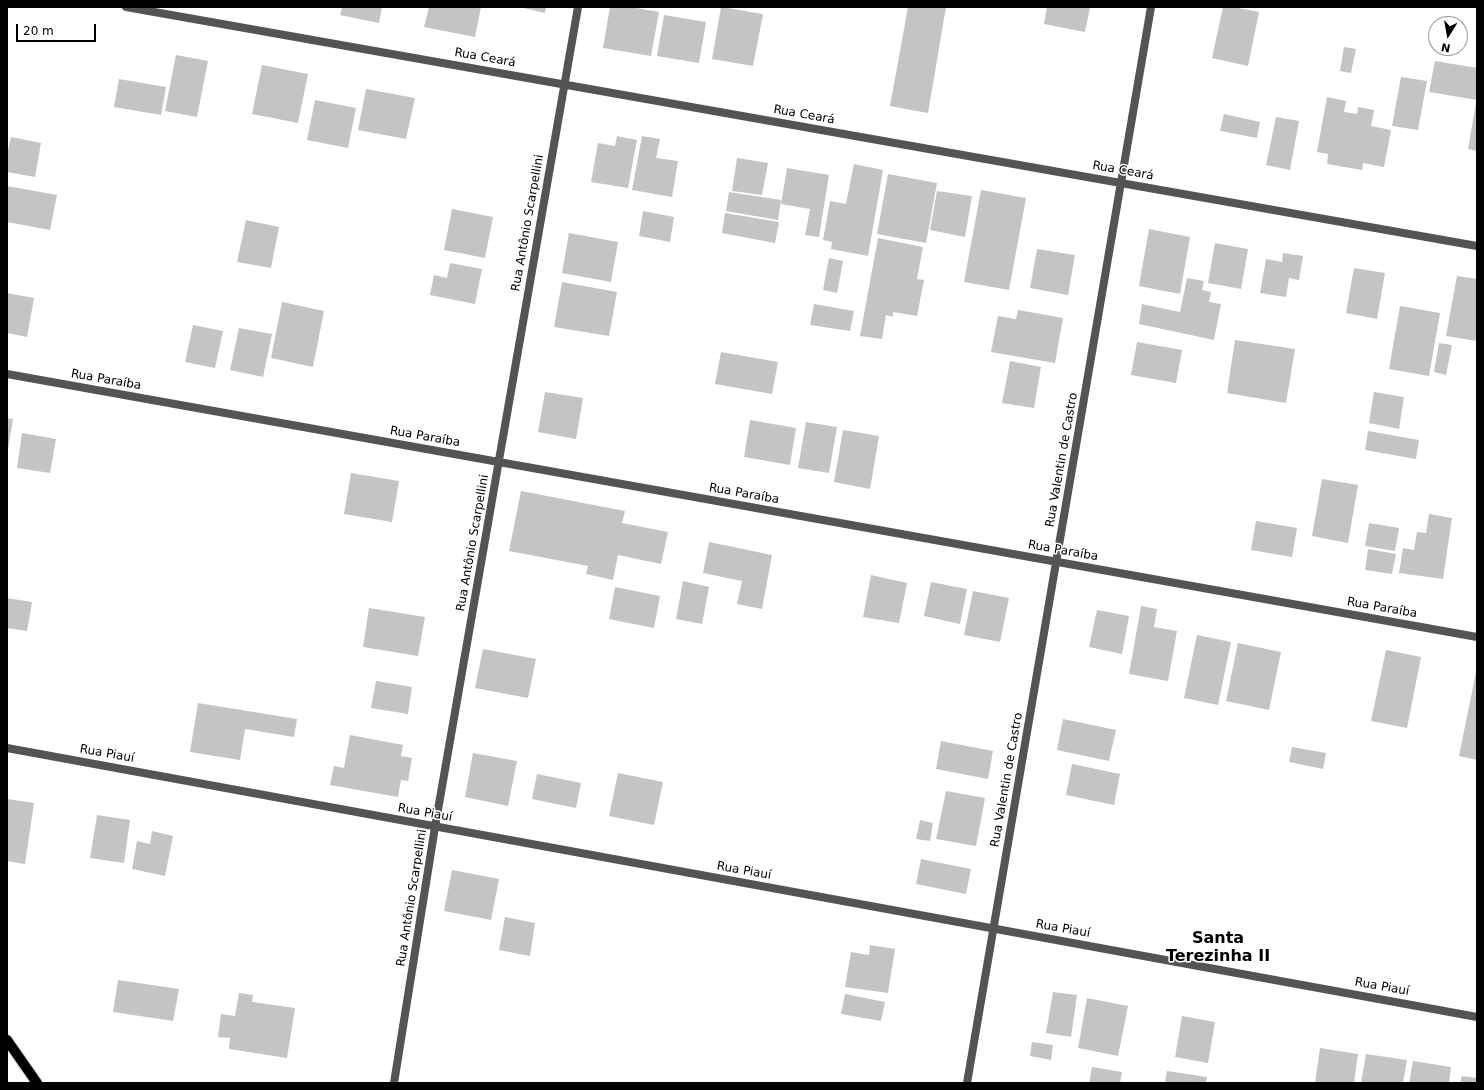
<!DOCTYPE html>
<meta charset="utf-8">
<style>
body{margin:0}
#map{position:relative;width:1484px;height:1090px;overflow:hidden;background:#fff;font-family:"DejaVu Sans",sans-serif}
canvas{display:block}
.frame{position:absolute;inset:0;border:8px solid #000;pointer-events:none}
.north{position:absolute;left:1428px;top:16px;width:40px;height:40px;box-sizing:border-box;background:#fff;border:1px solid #999;border-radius:50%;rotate:191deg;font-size:11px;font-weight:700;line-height:16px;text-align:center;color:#000}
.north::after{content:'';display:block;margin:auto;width:14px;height:18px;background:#000;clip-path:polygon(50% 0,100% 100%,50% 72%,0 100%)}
.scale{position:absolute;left:16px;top:24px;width:80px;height:18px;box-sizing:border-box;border:2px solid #000;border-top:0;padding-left:5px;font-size:12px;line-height:14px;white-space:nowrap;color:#000;-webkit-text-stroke:3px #fff;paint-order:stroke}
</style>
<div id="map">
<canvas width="1484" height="1090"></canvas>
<div class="frame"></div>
<div class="north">N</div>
<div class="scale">20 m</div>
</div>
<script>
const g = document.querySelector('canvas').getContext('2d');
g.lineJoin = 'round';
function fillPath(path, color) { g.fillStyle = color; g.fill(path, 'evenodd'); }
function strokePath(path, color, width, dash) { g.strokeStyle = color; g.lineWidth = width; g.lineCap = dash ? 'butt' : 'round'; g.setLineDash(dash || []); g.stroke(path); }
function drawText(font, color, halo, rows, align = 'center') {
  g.font = font + ' "DejaVu Sans",sans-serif'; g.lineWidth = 3; g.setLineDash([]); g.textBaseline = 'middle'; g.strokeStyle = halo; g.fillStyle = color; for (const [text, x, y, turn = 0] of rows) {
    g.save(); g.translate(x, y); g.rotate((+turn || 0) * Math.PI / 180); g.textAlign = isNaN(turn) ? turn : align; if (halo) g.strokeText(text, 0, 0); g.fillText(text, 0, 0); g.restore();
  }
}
fillPath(new Path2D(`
 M342 7H382L379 23 340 15Z
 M429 7H481L475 37 424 27Z
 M519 7H546L545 13Z
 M610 7H631L659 12 651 56 603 48Z
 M721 7 763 14 753 66 712 59Z
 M908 7H946L928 113 890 106Z
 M1047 7H1090L1085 32 1044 24Z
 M1223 7H1233L1259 12 1248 66 1212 58Z
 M664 15 706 22 699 63 657 56Z
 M1344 47 1356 49 1351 73 1340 71Z
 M176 55 208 61 197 117 165 111Z
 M1435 61 1477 68V100L1429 92Z
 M262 65 308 74 298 123 252 114Z
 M1401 77 1427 81 1418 130 1392 126Z
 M119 79 166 87 161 115 114 107Z
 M366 89 415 98 406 139 358 130Z
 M1327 97 1346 101 1344 112 1357 114 1358 107 1374 110 1371 126 1391 130 1384 167 1363 163 1362 170 1327 164 1328 154 1317 152Z
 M315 100 356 108 348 148 307 140Z
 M1476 102H1477V151L1468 149Z
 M1224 114 1260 122 1257 138 1220 131Z
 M1276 117 1299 121 1290 170 1266 165Z
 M617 136 637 140 628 188 591 182 598 143 615 146Z
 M642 136 660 139 656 158 678 161 672 197 632 190Z
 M11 137 41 143 35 177 7 172V154Z
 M737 158 768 163 762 195 732 191Z
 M854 164 883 170 868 256 831 249 832 242 823 240 830 201 846 204Z
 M787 168 829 175 819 237 805 235 810 209 781 204Z
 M888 174 937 183 926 243 877 234Z
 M7 186 57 195 50 230 7 222Z
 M981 190 1026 198 1009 290 964 282Z
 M937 191 972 196 965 237 930 230Z
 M729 192 781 200 778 220 726 211Z
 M452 209 493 217 485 258 444 250Z
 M643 211 674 217 670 242 639 236Z
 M725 213 779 222 775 243 722 233Z
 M246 220 279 227 271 268 237 262Z
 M1149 229 1190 237 1180 294 1139 286Z
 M569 233 618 242 611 282 562 273Z
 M878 238 923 247 917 279 924 280 917 316 893 312V317L886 315 882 339 860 336Z
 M1215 243 1248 249 1241 289 1208 283Z
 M1037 249 1075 255 1068 295 1030 288Z
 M1283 253 1303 256 1299 280 1289 278 1286 297 1260 293 1266 259 1282 262Z
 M829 258 843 261 837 293 823 290Z
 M450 263 482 269 475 304 430 295 434 275 447 278Z
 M1354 268 1385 273 1377 319 1346 313Z
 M1457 276 1477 279V341L1446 336Z
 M1187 278 1204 281 1202 290 1211 292 1209 302 1221 304 1214 340 1139 324 1142 304 1180 312Z
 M562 282 617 292 609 336 554 327Z
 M7 293 34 298 27 337 7 333Z
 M282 302 324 311 313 367 271 358Z
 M814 304 854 311 850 331 810 325Z
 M1400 306 1440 313 1429 376 1389 369Z
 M1018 310 1063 318 1055 363 991 352 998 316 1016 319Z
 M193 325 223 331 215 368 185 362Z
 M239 328 272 334 263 377 230 370Z
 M1235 340 1295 349 1286 403 1227 393Z
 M1137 342 1182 350 1176 383 1131 375Z
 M1439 343 1452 345 1446 375 1434 372Z
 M721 352 778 362 772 394 715 384Z
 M1010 361 1041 367 1034 408 1002 403Z
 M545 392 583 398 576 439 538 432Z
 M1374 392 1404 397 1399 429 1369 423Z
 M7 418 13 419 8 449H7Z
 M750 420 796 428 790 465 744 457Z
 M806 422 837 427 829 473 798 468Z
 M843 430 879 436 870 489 834 482Z
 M1368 431 1419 440 1416 459 1365 450Z
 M22 433 56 439 50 473 17 468Z
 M351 473 399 481 392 522 344 514Z
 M1322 479 1358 485 1348 543 1312 536Z
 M521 491 625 511 622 523 668 532 661 564 618 555 613 580 586 574 588 566 509 551Z
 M1429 514 1452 518 1443 579 1399 573 1403 548 1414 550 1417 532 1426 533Z
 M1256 521 1297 528 1292 557 1251 550Z
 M1369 523 1399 528 1395 551 1365 546Z
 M709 542 772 555 762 609 737 604 742 581 703 573Z
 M1368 549 1396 554 1392 574 1365 570Z
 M871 575 907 583 899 623 863 617Z
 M683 581 709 587 702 624 676 619Z
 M931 582 967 589 960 624 924 616Z
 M615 587 660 596 654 628 609 619Z
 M973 591 1009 598 1000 642 964 635Z
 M7 598 32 602 27 631 7 628Z
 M1141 606 1157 609 1154 627 1177 631 1168 681 1129 674Z
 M369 608 425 617 418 656 363 647Z
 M1097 610 1129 616 1122 654 1089 647Z
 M1197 635 1231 642 1218 705 1184 698Z
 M1238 643 1281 652 1269 710 1226 701Z
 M483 649 536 659 528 698 475 688Z
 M1386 650 1421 657 1407 728 1371 721Z
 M1476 672H1477V760L1459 756Z
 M376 681 412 687 408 714 371 708Z
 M198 703 297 719 294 737 245 729 240 760 190 752Z
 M1063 719 1116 730 1109 761 1057 750Z
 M350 735 403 745 401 756 412 758 408 781 401 780 398 797 330 785 334 766 344 768Z
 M941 741 993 751 988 779 936 769Z
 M1292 747 1326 753 1323 769 1289 762Z
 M473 753 517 761 508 806 465 797Z
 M1072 764 1120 774 1114 805 1066 795Z
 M618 773 663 782 654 825 609 816Z
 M537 774 581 783 576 808 532 799Z
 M946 791 985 798 976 846 936 839Z
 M7 799 34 803 25 864 7 861Z
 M97 815 130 820 124 863 90 858Z
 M920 820 933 823 930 841 916 839Z
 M152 831 173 836 165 876 132 869 137 841 150 844Z
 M921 859 971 869 966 894 916 884Z
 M452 870 499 879 491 920 444 911Z
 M505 917 535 923 530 956 499 950Z
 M870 945 895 949 888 993 845 987 851 952 869 955Z
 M118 980 179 989 173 1021 113 1012Z
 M1053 992 1077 995 1071 1037 1046 1033Z
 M239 993 253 995 252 1002 295 1008 287 1058 229 1049 230 1038 218 1037 221 1014 235 1016Z
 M845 994 885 1002 881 1021 841 1014Z
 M1087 998 1128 1006 1118 1056 1078 1048Z
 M1182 1016 1215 1022 1208 1063 1175 1057Z
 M1032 1042 1053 1045 1051 1060 1030 1056Z
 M1320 1048 1358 1054 1354 1083H1315Z
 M1366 1054 1407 1060 1403 1083H1361Z
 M1413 1061 1451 1067 1449 1083H1409Z
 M1092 1067 1122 1072 1120 1083H1089Z
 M1167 1071 1207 1077 1206 1083H1165Z
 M1462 1076 1477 1078V1083H1460Z`), '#c4c4c4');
const primary = new Path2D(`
 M7 1040 37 1083`);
strokePath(primary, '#dbdbdb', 12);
strokePath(new Path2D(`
 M126 7 1477 246
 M7 374 1477 637
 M394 1083 435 827 578 7
 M967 1083 1151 7`), '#545454', 8);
strokePath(new Path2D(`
 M7 748 1477 1017`), '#545454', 8);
strokePath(primary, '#000', 10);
drawText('12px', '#000', '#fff', [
 ["Rua Ceará",485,58,10],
 ["Rua Ceará",804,115,10],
 ["Rua Ceará",1123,171,10],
 ["Rua Antônio Scarpellini",528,223,-80],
 ["Rua Paraíba",106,380,10],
 ["Rua Paraíba",425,437,10],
 ["Rua Valentin de Castro",1062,460,-80],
 ["Rua Paraíba",744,494,10],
 ["Rua Antônio Scarpellini",473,543,-80],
 ["Rua Paraíba",1063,551,10],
 ["Rua Paraíba",1382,608,10],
 ["Rua Piauí",107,754,10],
 ["Rua Valentin de Castro",1007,780,-80],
 ["Rua Piauí",425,813,10],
 ["Rua Piauí",744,871,10],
 ["Rua Antônio Scarpellini",412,898,-81],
 ["Rua Piauí",1063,929,10],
 ["Rua Piauí",1382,987,10]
]);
drawText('bold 16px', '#000', '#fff', [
 ["Santa",1218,939],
 ["Terezinha II",1218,957]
]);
</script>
